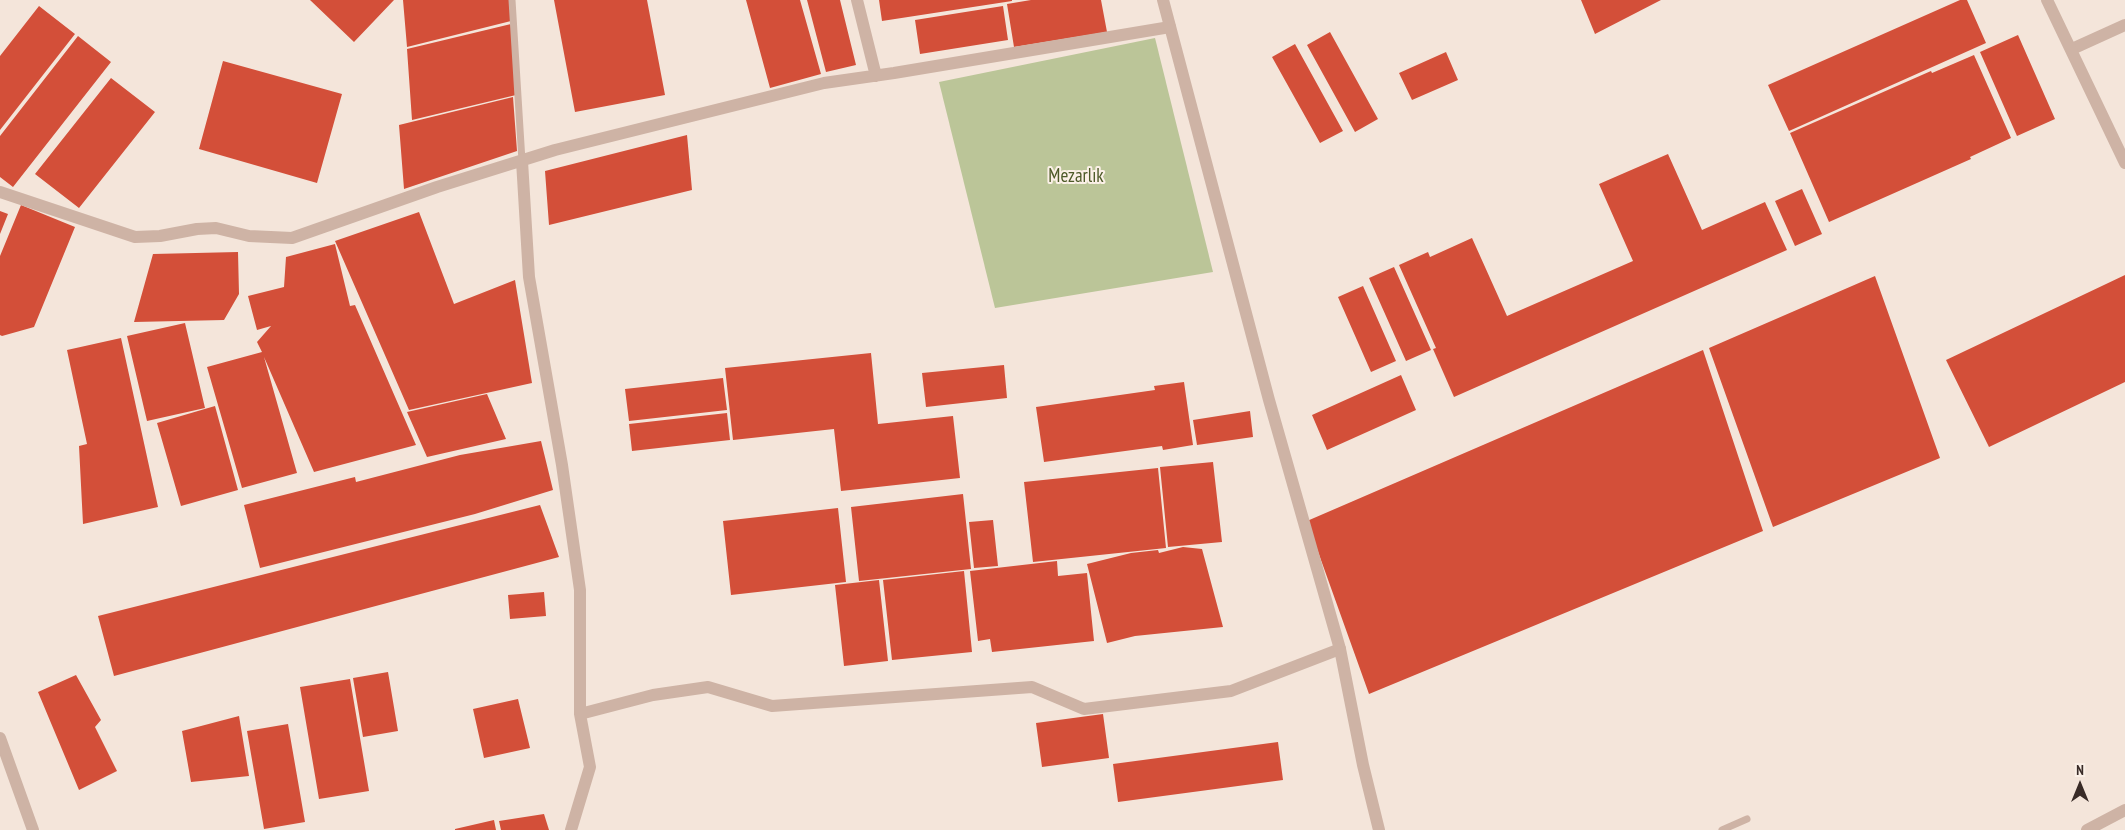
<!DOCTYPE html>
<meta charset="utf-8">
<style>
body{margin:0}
#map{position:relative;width:2125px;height:830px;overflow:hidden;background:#f4e5da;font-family:"PT Sans Narrow",sans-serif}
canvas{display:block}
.north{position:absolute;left:2055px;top:760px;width:50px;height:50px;-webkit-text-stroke:4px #fbf0e7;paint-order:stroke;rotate:0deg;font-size:14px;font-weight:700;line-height:20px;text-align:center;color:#392b27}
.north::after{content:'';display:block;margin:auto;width:18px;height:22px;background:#392b27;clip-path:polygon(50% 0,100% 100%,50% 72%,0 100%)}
</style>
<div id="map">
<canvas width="2125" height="830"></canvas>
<div class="north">N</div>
</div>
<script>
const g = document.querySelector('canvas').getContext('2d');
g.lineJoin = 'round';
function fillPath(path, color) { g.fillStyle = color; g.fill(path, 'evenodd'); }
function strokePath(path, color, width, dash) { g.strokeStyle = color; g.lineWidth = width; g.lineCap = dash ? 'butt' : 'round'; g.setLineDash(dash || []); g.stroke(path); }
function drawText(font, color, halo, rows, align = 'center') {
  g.font = font + ' "PT Sans Narrow",sans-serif'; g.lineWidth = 4; g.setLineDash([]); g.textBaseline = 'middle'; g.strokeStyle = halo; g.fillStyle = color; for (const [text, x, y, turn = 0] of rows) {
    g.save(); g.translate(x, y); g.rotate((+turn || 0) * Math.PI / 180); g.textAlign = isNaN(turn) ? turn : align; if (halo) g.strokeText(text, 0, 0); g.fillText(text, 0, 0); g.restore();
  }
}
fillPath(new Path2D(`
 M1155 38 1213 272 995 308 939 82Z`), '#bbc598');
fillPath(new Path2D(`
 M310 0H394L354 42Z
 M403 0H509L511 21 407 47Z
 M554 0H647L665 95 575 112Z
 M746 0H800L821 74 770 88Z
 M807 0H840L856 65 826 72Z
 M879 0H1012V1L882 21Z
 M1031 0H1101L1107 32 1014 47 1007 4Z
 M1581 0H1661L1595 34Z
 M1960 0H1967L1986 43 1789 131 1768 85Z
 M39 6 75 34 0 130V56Z
 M1003 6 1008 40 920 54 915 20Z
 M511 24 516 95 412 120 407 49Z
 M1330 32 1378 119 1355 132 1307 45Z
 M2018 35 2055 119 2017 136 1980 52Z
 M78 36 111 62 13 187 0 177V136Z
 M1295 44 1343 131 1320 143 1272 57Z
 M1446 52 1458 80 1412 100 1399 73Z
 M1974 55 2011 138 1970 157 1971 159 1829 222 1790 133 1931 71 1932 73Z
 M223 61 342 94 317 183 199 149Z
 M111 78 155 112 79 208 35 174Z
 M513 97 517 151 404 189 399 125Z
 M687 135 692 190 549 225 545 171Z
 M1668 154 1702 230 1765 202 1787 250 1454 397 1433 349 1436 348 1399 265 1428 252 1430 257 1472 238 1507 316 1633 261 1599 184Z
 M1802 189 1822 234 1795 246 1775 201Z
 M21 205 75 227 34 327 2 336 0 335V256Z
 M0 211 8 214 0 234Z
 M419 212 454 304 515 280 532 383 409 410 335 241Z
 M335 244 350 306 355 305 416 445 314 472 264 357 297 473 242 488 207 367 262 352 257 342 271 326 257 330 248 296 284 287 286 257Z
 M238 252 239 294 224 320 134 322 153 254Z
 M1394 267 1431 350 1406 361 1369 278Z
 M2125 275V382L1989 447 1946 360Z
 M1875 276 1940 458 1773 527 1709 348Z
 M1363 286 1396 361 1371 372 1338 297Z
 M185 323 205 408 147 421 127 336Z
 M121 338 158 507 83 524 79 446 87 444 67 350Z
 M1703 350 1763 531 1369 694 1307 521Z
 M871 353 878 424 953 416 960 478 841 491 834 429 733 440 725 368Z
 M1004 365 1007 398 926 407 922 373Z
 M1401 375 1416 410 1327 450 1312 415Z
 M723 378 727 410 629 421 625 389Z
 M1184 382 1193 445 1163 450 1162 446 1044 462 1036 407 1155 390 1154 386Z
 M487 394 506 439 427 457 407 412Z
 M215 406 238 490 181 506 157 423Z
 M1250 411 1253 437 1197 445 1193 420Z
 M727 413 730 440 632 451 629 424Z
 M541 441 553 490 475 514 260 568 244 505 355 477 356 482 460 455Z
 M1213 462 1222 542 1168 547 1160 467Z
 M1158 468 1166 548 1033 562 1024 482Z
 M963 494 971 569 859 581 851 507Z
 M540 505 559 557 114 676 98 616Z
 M838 508 846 582 731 595 723 521Z
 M993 520 998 566 974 568 969 522Z
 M1183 547 1202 549 1223 627 1135 636 1107 643 1087 564 1131 553 1158 550 1159 553Z
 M1057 561 1058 576 1087 573 1094 641 992 652 990 639 978 641 970 571Z
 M964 571 972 652 892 660 883 580Z
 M879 580 888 661 844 666 835 585Z
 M544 592 546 616 510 619 508 595Z
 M388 672 398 731 363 737 353 678Z
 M76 675 101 720 95 727 117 771 79 790 38 692Z
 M350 679 369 791 319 799 300 687Z
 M518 699 530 748 484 758 473 709Z
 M1103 714 1109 758 1042 767 1036 723Z
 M239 716 249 776 191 782 182 731Z
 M288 724 305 822 264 829 247 731Z
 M1278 742 1283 780 1118 802 1113 764Z
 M544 814 549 830H501L499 821Z
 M494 820 496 830H455V829Z`), '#d34f39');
strokePath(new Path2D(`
 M512 0 522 161
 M1722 830 1747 819`), '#ceb3a5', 7);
strokePath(new Path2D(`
 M857 0 876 76
 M2072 49 2125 25
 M522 161 529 277 562 465 580 590V714L590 767 571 830
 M0 192 135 237 160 236 197 229 216 228 249 236 292 238 437 187 555 150 824 83 894 73 1170 27
 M580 714 653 695 708 687 772 706 1032 687 1084 709 1231 691 1340 649
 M2087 830 2125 810`), '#ceb3a5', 12);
strokePath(new Path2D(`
 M1163 0 1269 400 1340 649 1363 765 1379 830
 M2047 0 2125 163
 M0 738 33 830`), '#ceb3a5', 12);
drawText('19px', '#4d5a28', '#fbf0e7', [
 ["Mezarlık",1076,177]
]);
</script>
